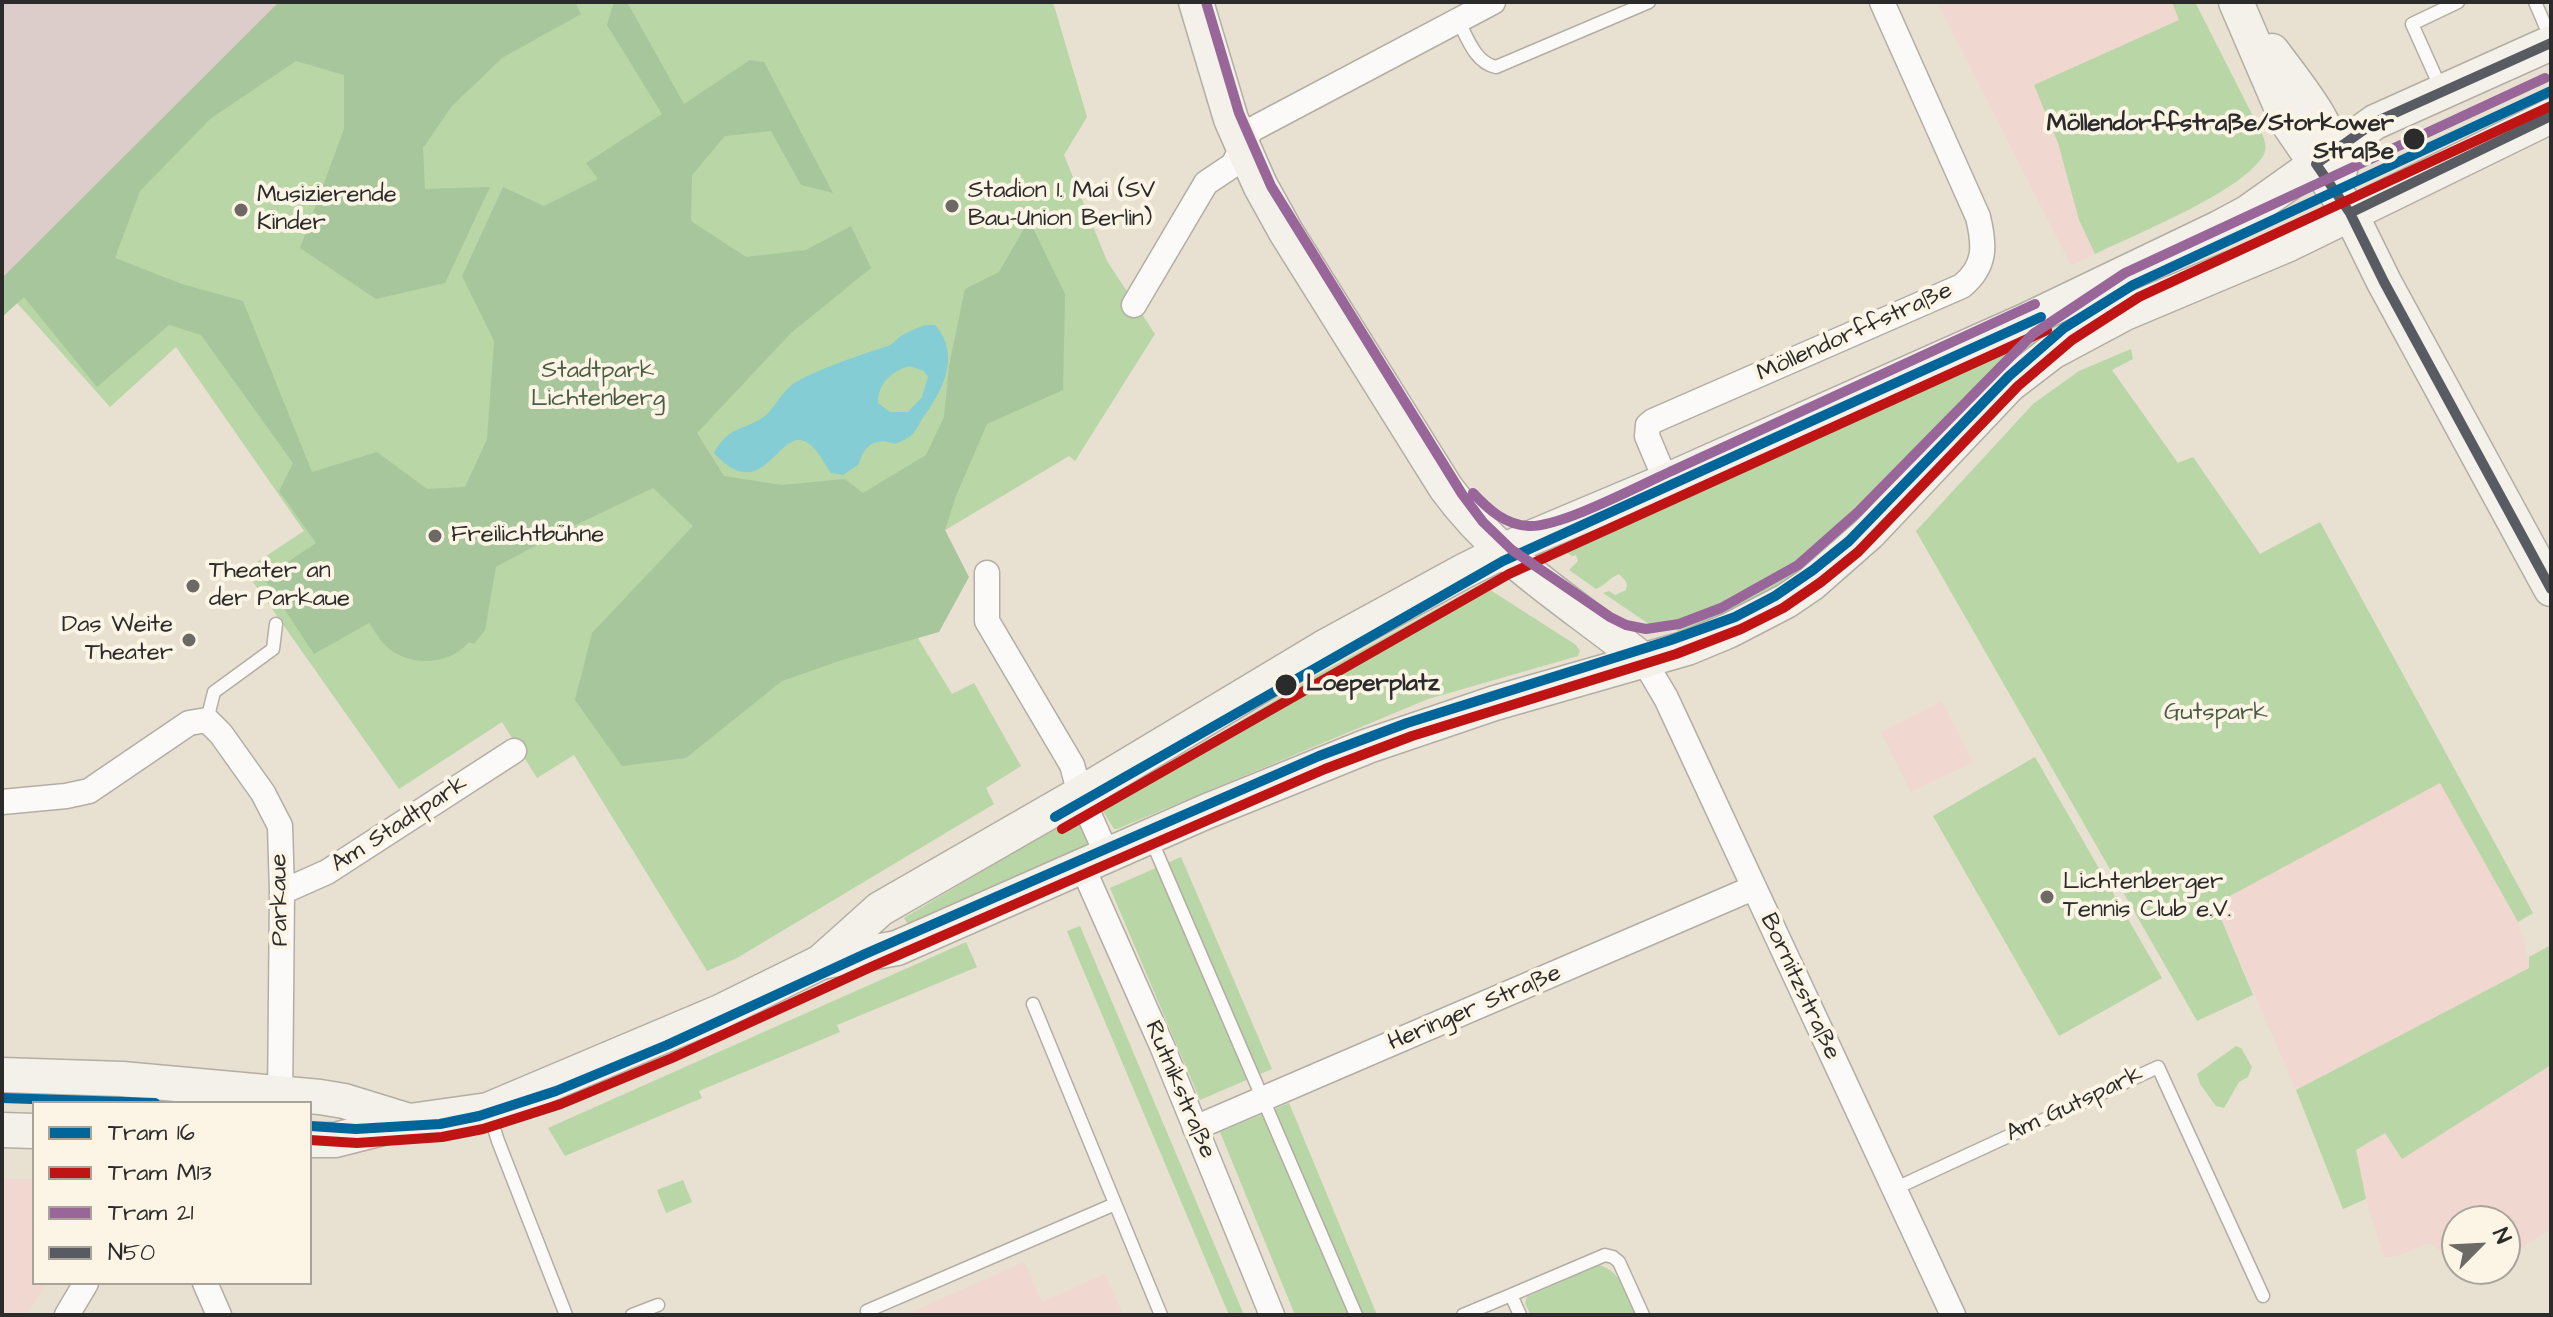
<!DOCTYPE html>
<meta charset="utf-8">
<style>
body{margin:0}
#map{position:relative;width:2553px;height:1317px;overflow:hidden;background:#e8e0d1;font-family:"Architects Daughter",sans-serif}
canvas{display:block}
.frame{position:absolute;inset:0;border:4px solid #2b2b2b;pointer-events:none}
.legend{position:absolute;left:32px;top:1101px;width:280px;height:184px;box-sizing:border-box;background:#fcf5e5;border:2px solid #a8a49b;margin:0;padding:10px 14px;list-style:none;font-size:24px;color:#2b2b2b}
.legend li{display:flex;align-items:center;gap:16px;height:40px}
.legend b{width:40px;border:2px solid #a8a49b}
.north{position:absolute;left:2441px;top:1205px;width:80px;height:80px;box-sizing:border-box;background:#fcf5e5;border:2px solid #a8a49b;border-radius:50%;rotate:66deg;font-size:22px;font-weight:700;line-height:32px;text-align:center;color:#2b2b2b}
.north::after{content:'';display:block;margin:auto;width:28px;height:36px;background:#6d6a65;clip-path:polygon(50% 0,100% 100%,50% 72%,0 100%)}
</style>
<div id="map">
<canvas width="2553" height="1317"></canvas>
<div class="frame"></div>
<ul class="legend">
<li><b style="height:10px;background:#069"></b>Tram 16</li>
<li><b style="height:10px;background:#be1414"></b>Tram M13</li>
<li><b style="height:10px;background:#969"></b>Tram 21</li>
<li><b style="height:10px;background:#595b62"></b>N50</li>
</ul>
<div class="north">N</div>
</div>
<script>
const g = document.querySelector('canvas').getContext('2d');
g.lineJoin = 'round';
function fillPath(path, color) { g.fillStyle = color; g.fill(path, 'evenodd'); }
function strokePath(path, color, width, dash) { g.strokeStyle = color; g.lineWidth = width; g.lineCap = dash ? 'butt' : 'round'; g.setLineDash(dash || []); g.stroke(path); }
function drawText(font, color, halo, rows, align = 'center') {
  g.font = font + ' "Architects Daughter",sans-serif'; g.lineWidth = 8; g.setLineDash([]); g.textBaseline = 'middle'; g.strokeStyle = halo; g.fillStyle = color; for (const [text, x, y, turn = 0] of rows) {
    g.save(); g.translate(x, y); g.rotate((+turn || 0) * Math.PI / 180); g.textAlign = isNaN(turn) ? turn : align; if (halo) g.strokeText(text, 0, 0); g.fillText(text, 0, 0); g.restore();
  }
}
fillPath(new Path2D(`
 M1937 2H2172L2180 20 2034 85 2058 143 2079 220 2095 254 2071 265Z
 M1942 701 1973 762 1911 792 1881 732Z
 M2440 782 2518 922 2530 967 2296 1090 2215 904Z
 M2551 1065V1229L2505 1258V1221H2457V1262L2429 1243 2397 1256 2384 1257 2366 1199 2356 1151 2385 1133 2402 1158Z
 M2 1179H34V1283H47L26 1315H2Z
 M1024 1262 1042 1302 1105 1274 1123 1315H905Z`), '#f0d7cf');
fillPath(new Path2D(`
 M2 2H302L2 301Z`), '#dccdca');
fillPath(new Path2D(`
 M302 2H1053L1087 117 1064 155 1107 261 1155 334 1075 461 1069 456 877 571 952 694 974 683 1021 766 986 788 994 804 737 958 707 971 574 755 537 778 502 722 399 789 253 582 257 562 304 531 176 347 110 407 9 294Z
 M2172 2H2195L2263 136C2265 142 2267 147 2264 154 2246 190 2134 235 2095 254L2079 220 2058 143 2034 85 2179 20Z
 M2030 331 2036 342 2005 368 1913 469 1798 576 1746 606 1679 632 1670 623 1652 626 1603 593 1609 591 1615 595 1626 590 1627 585 1625 580 1619 574C1609 578 1606 585 1596 589L1569 570 1578 561 1576 555 1572 556 1553 544Z
 M2131 349 2133 359 2112 370 2178 463 2193 457 2260 554 2320 522 2533 913 2518 922 2440 783 2215 904 2253 995 2197 1021 1916 531 2033 404 2079 371Z
 M1484 586 1576 645 1580 651 1578 656 1428 699 1117 829H1114L1103 811 1106 803 1310 679 1476 587Z
 M2035 757 2162 978 2059 1036 1933 816Z
 M1070 819 1077 820 1088 840 1087 846 909 926 904 918Z
 M1181 857 1272 1069 1200 1100 1110 888Z
 M1080 926 1244 1315H1229L1073 946 1067 931Z
 M966 942 977 967 837 1025 840 1032 699 1091 702 1098 565 1156 548 1128Z
 M2551 945V1065L2402 1159 2385 1133 2356 1150 2366 1199 2343 1209 2296 1090 2529 968V957Z
 M2236 1046 2241 1048 2252 1067 2248 1077 2239 1082 2224 1108 2216 1106 2200 1084 2197 1074Z
 M1289 1103 1377 1315H1295L1220 1132Z
 M683 1180 692 1202 666 1213 657 1190Z
 M1599 1265C1622 1272 1627 1294 1636 1315L1530 1314 1525 1303 1527 1297Z`), '#b8d6a6');
fillPath(new Path2D(`
 M279 2H575L581 14 502 58 452 106 423 148 425 189 490 187 445 283 376 299 300 248 344 129V75L296 61 210 119 140 191 115 258 182 284 243 301 312 472 377 452 427 489 465 487 487 439 494 341 462 276 503 187 544 206 598 179 586 163 662 114 607 25 614 2H627L684 104 750 60 764 62 833 193 801 185 771 131 725 136 692 175 691 221 746 257 806 250 851 226 871 268 791 333 697 433 724 476 782 485 845 479 863 493 926 455 944 417 949 366 965 289 999 272 1029 220 1065 294 1063 390 987 424 956 496 945 530 969 577 939 632 842 660 782 681 686 758 622 766 575 700 592 633 693 526 653 488 561 532 496 567 485 630 474 644 469 642C449 667 405 667 384 644 378 638 374 629 369 623L314 654 264 578 316 543 279 491 293 463 201 335 169 325 97 387 24 297 2 317V278Z`), '#a8c69c');
fillPath(new Path2D(`
 M925 325H935C962 355 942 392 922 419 919 424 916 431 912 435 907 439 900 442 895 444 876 436 863 446 859 464L843 475 831 473C825 465 820 454 813 447 779 414 768 512 714 453 729 426 740 432 762 418 774 411 780 392 796 382 821 368 860 355 888 346 894 344 897 338 903 335 909 331 918 328 925 325ZM909 366 924 371 928 377 922 397 908 412H890L878 403C878 383 891 372 909 366Z`), '#85cdd4');
const lane = new Path2D(`
 M2535 2 2551 39
 M1458 20C1467 37 1475 63 1496 67L1649 2
 M2442 91 2412 24 2458 2
 M207 720 214 692 273 649 276 624
 M1150 837 1356 1315
 M1033 1004 1161 1315
 M489 1113 498 1141 566 1315
 M1894 1189 2158 1067 2263 1296
 M632 1315 658 1305
 M868 1315 867 1311 1115 1204
 M1463 1315 1511 1295
 M1520 1315 1511 1295 1605 1255 1613 1257 1619 1262 1643 1315`);
const street = new Path2D(`
 M1134 305 1206 183 1233 165 1251 130 1493 2
 M1666 481 1647 436 1648 425 1653 421 1962 286C1986 266 1985 246 1978 217L1882 2
 M987 573V621L1072 765 1080 794 1107 855
 M1644 661 1666 698 1953 1315
 M2 802 66 796 89 791 189 723 207 720 221 734 263 793 280 826 282 892 280 1103
 M1082 866 1162 1046 1272 1315
 M282 892 327 872 514 751
 M1195 1128 1753 888
 M205 1283 219 1315
 M67 1315 86 1283`);
const secondary = new Path2D(`
 M1196 2 1231 119 1260 185 1286 232 1446 488C1499 561 1574 604 1644 661
 M2236 2 2288 123 2350 213 2384 282 2551 589
 M2272 51C2300 89 2330 123 2340 170
 M822 961 880 909 1080 794 1323 648 1464 571 1526 540 1666 481 2025 321 2219 228 2247 213 2375 122 2551 43
 M2 1075 122 1079 320 1097 344 1101 409 1121
 M2 1130 34 1131
 M310 1140H335L410 1121 488 1110 720 1012 821 962 897 948 1205 812 1368 746 1495 703 1687 648 1728 631 1786 601 1811 584 1869 533 2009 385 2052 352 2125 313 2289 244 2551 116`);
strokePath(lane, '#b3aea4', 15);
strokePath(street, '#b3aea4', 27);
strokePath(secondary, '#b3aea4', 37);
strokePath(lane, '#fcfaf8', 12);
strokePath(street, '#fcfaf8', 24);
strokePath(secondary, '#f4f0ea', 34);
strokePath(new Path2D(`
 M2551 43 2375 122 2316 164 2350 213 2384 282 2551 589
 M2350 213 2551 116`), '#595b62', 10);
strokePath(new Path2D(`
 M1055 817 1503 561 2041 317
 M2 1098 155 1103
 M310 1126 356 1129 440 1124 479 1116 556 1091 667 1045 865 954 1319 756 1407 723 1671 640 1735 617 1775 596 1813 570 1849 541 2009 376 2064 328 2133 285 2551 91`), '#069', 10);
strokePath(new Path2D(`
 M1062 829 1509 574 2047 330
 M310 1140 357 1143 442 1137 483 1129 561 1104 672 1058 871 967 1325 769 1412 736 1676 654 1741 629 1783 608 1821 582 1858 552 2018 386 2072 340 2139 297 2551 106`), '#be1414', 10);
strokePath(new Path2D(`
 M1206 2 1239 113 1271 186 1462 494 1483 522 1512 550 1610 617 1626 625 1646 629 1679 624 1721 608 1798 565 1858 512 2033 334 2125 273 2545 78
 M1473 493C1488 509 1505 525 1529 526 1562 527 1642 484 1676 469 1795 414 1915 359 2035 304`), '#969', 10);
for (const [x, y, r, color] of [
 [2414,139,12,"#2b2b2b"],
 [952,206,8,"#6d6a65"],
 [241,210,8,"#6d6a65"],
 [435,536,8,"#6d6a65"],
 [193,586,8,"#6d6a65"],
 [189,640,8,"#6d6a65"],
 [1286,685,12,"#2b2b2b"],
 [2047,897,8,"#6d6a65"]
]) { const dot = new Path2D(); dot.arc(x, y, r, 0, 2 * Math.PI); g.fillStyle = color; g.fill(dot); strokePath(dot, '#fcf5e5', 3); }
drawText('bold 24px', '#2b2b2b', '#fcf5e5', [
 ["Möllendorffstraße/Storkower",2394,125],
 ["Straße",2394,153],
 ["Loeperplatz",1306,685,"left"]
], 'right');
drawText('24px', '#2b2b2b', '#fcf5e5', [
 ["Stadion 1. Mai (SV",968,192],
 ["Bau-Union Berlin)",968,220],
 ["Musizierende",257,196],
 ["Kinder",257,224],
 ["Freilichtbühne",451,536],
 ["Theater an",209,572],
 ["der Parkaue",209,600],
 ["Das Weite",173,626,"right"],
 ["Theater",173,654,"right"],
 ["Lichtenberger",2063,883],
 ["Tennis Club e.V.",2063,911]
], 'left');
drawText('24px', '#2b2b2b', '#fcf5e5', [
 ["Möllendorffstraße",1855,333,-24],
 ["Am Stadtpark",400,825,-33],
 ["Parkaue",281,900,-91],
 ["Bornitzstraße",1799,987,65],
 ["Heringer Straße",1475,1009,-23],
 ["Rutnikstraße",1179,1090,67],
 ["Am Gutspark",2075,1105,-25]
]);
drawText('24px', '#495c45', '#fcf5e5', [
 ["Stadtpark",598,372],
 ["Lichtenberg",598,400],
 ["Gutspark",2216,714]
]);
</script>
